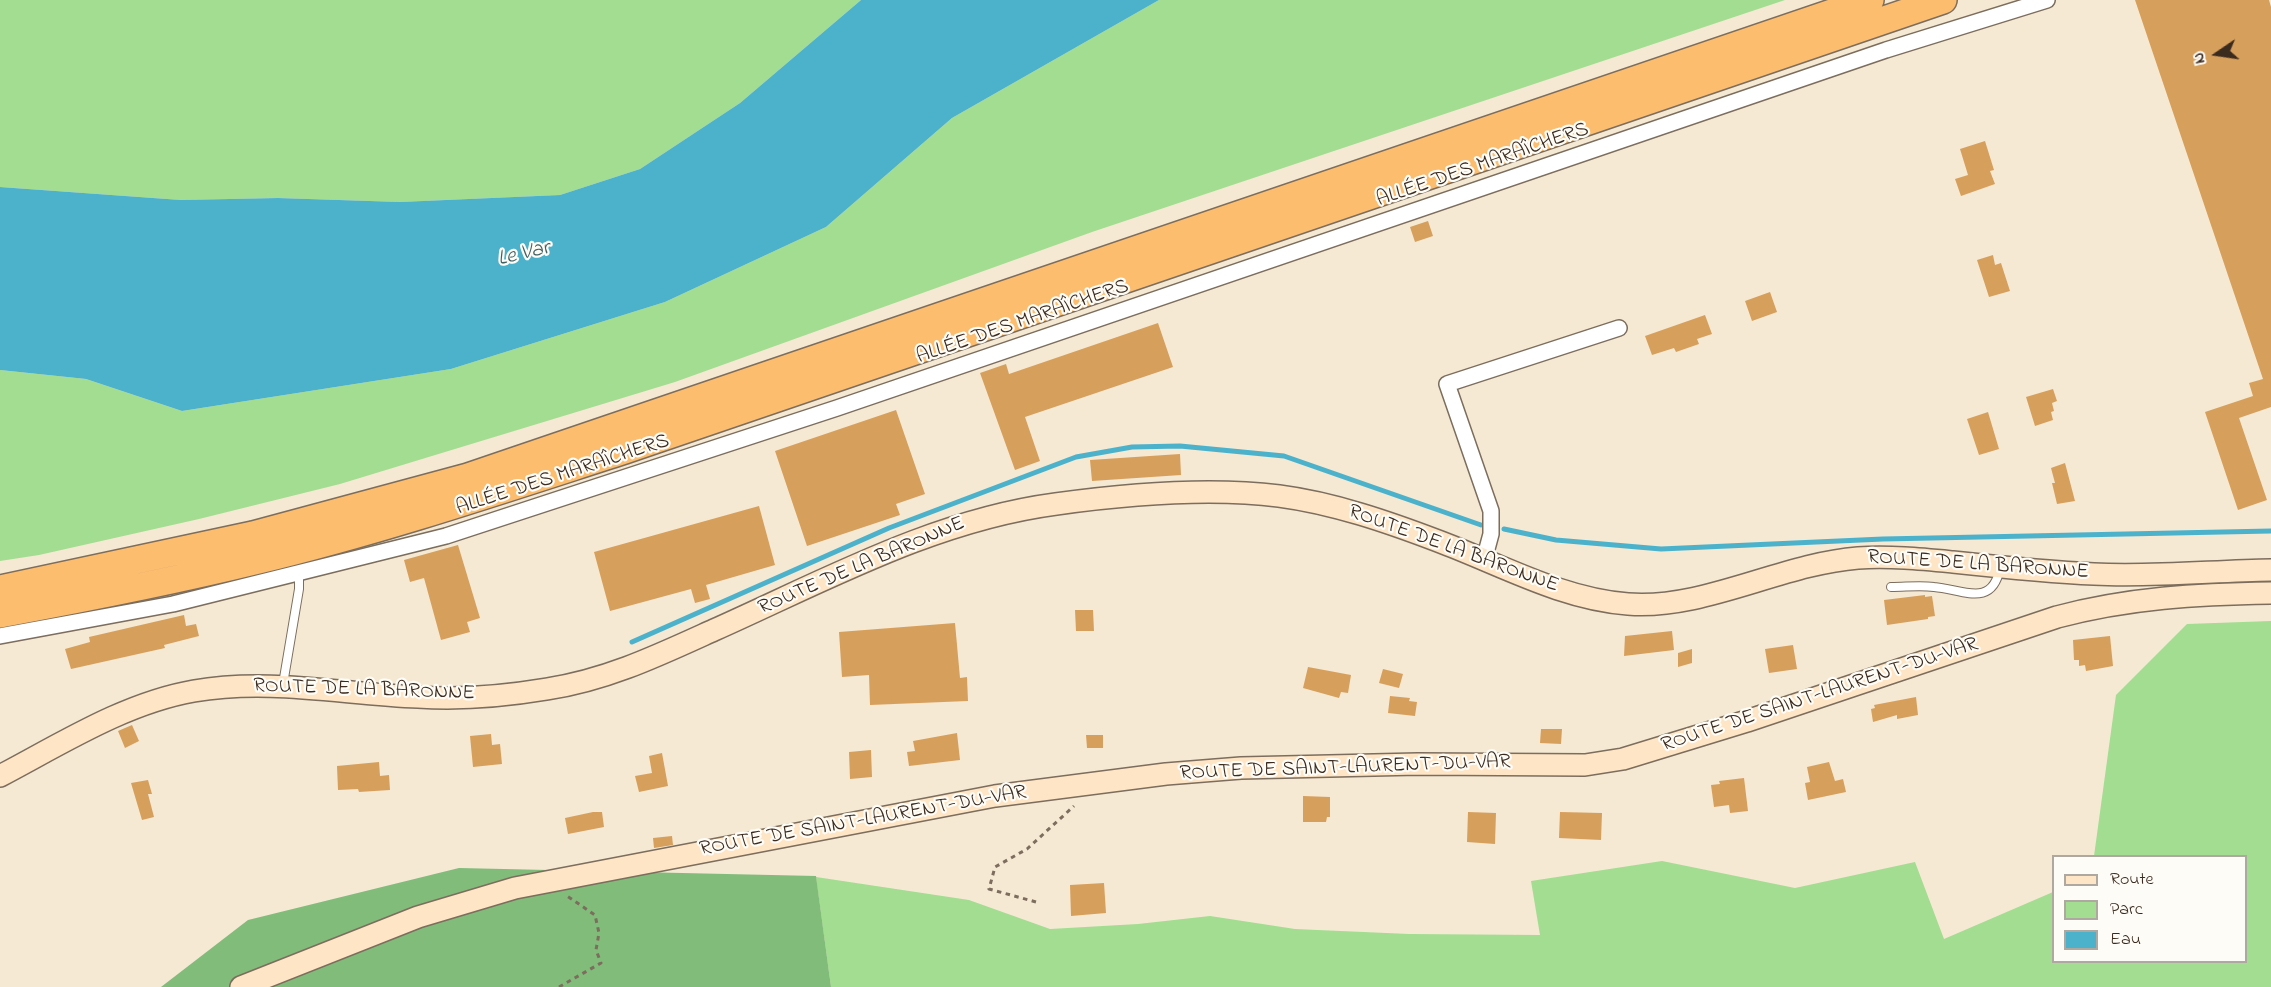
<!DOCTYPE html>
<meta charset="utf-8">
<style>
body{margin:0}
#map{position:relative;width:2271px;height:987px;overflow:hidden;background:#f5e9d3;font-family:"Indie Flower",sans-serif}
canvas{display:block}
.legend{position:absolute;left:2052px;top:855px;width:195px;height:108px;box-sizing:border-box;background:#fdfcf7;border:2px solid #afa8a0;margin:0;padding:8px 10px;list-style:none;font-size:18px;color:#3b2a1e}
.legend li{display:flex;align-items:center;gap:12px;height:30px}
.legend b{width:30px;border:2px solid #afa8a0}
.north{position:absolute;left:2187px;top:24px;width:60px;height:60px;-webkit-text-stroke:4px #fdfcf7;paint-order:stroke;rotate:257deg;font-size:16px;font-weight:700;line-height:24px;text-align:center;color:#3b2a1e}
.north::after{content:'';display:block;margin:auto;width:21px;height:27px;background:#3b2a1e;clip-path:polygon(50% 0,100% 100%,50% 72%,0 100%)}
</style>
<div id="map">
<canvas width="2271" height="987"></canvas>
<ul class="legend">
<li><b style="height:8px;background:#fee5c5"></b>Route</li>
<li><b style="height:16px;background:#a2dd91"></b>Parc</li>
<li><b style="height:16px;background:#4cb2cb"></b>Eau</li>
</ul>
<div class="north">N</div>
</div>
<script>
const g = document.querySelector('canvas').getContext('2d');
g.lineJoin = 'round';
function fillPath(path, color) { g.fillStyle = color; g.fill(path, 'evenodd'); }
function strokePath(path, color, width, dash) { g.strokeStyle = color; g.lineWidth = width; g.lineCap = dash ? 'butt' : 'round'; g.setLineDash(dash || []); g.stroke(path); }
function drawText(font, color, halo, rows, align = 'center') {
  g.font = font + ' "Indie Flower",sans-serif'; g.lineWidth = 4.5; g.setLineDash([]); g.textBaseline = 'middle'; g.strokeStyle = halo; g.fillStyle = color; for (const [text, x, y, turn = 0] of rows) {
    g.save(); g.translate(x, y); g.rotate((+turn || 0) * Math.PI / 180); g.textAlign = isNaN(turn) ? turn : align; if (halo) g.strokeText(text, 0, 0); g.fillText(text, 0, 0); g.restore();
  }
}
fillPath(new Path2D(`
 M0 0H861L740 103 640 169 560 195 400 202 278 198 181 200 0 187Z
 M1159 0H1785L1092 232 675 382 340 484 199 519 39 555 0 561V370L86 379 182 411 451 369 665 302 826 227 952 118Z
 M2271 621V987H831L816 877 969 900 1050 929 1138 924 1210 916 1295 929 1409 934 1540 935 1531 881 1662 861 1795 888 1915 862 1944 939 2053 892 2054 962H2246V856H2094L2116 695 2187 624Z`), '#a2dd91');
fillPath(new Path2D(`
 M459 868 816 876 831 987H161L248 920Z`), '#81bc7b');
fillPath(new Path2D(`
 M861 0H1159L952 118 826 227 665 302 451 369 182 411 86 379 0 370V187L181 200 278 198 400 202 560 195 640 169 740 103Z`), '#4cb2cb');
strokePath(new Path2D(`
 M1504 529 1556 540 1661 549 1883 539 2271 531
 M632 642 889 528 1076 457 1132 447 1180 446 1284 456 1481 525`), '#4cb2cb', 5);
fillPath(new Path2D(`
 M2135 0H2269L2271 7V407L2239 418 2267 500 2238 510 2205 412 2253 396 2249 383 2263 379Z
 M1985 141 1994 170 1990 171 1995 184 1961 196 1955 179 1968 175 1960 149Z
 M1428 221 1433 236 1415 242 1410 227Z
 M1993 255 1995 265 2001 263 2010 291 1989 297 1977 260Z
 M1770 292 1777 312 1752 321 1745 301Z
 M1705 315 1712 334 1697 339 1699 344 1676 352 1674 348 1652 355 1645 336Z
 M1158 323 1173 367 1025 417 1040 461 1015 470 980 373 1006 364 1009 374Z
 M2053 389 2057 401 2052 403 2054 411 2051 412 2053 420 2035 426 2026 397Z
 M896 410 925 494 896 504 900 515 807 546 775 451Z
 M1988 412 1999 449 1979 455 1967 419Z
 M1180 454 1181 475 1092 481 1090 460Z
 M2065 463 2075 501 2057 504 2052 483H2055L2051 468Z
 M759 506 775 565 706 585 710 599 695 603 691 589 610 611 594 552Z
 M458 545 480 618 467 622 470 632 441 640 424 578 410 582 404 560Z
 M1925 595V597L1932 596 1935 616 1928 617V619L1887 625 1884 600Z
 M1075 610H1093L1094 631H1076Z
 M184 615 186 626 196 624 199 636 164 645 165 648 71 669 65 649 90 642 89 637Z
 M955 623 960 678 967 677 968 701 870 705 869 675 842 677 839 632Z
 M1672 631 1674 650 1624 656 1625 636Z
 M2110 636 2113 666 2086 671 2085 665 2079 666V660H2074L2073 640Z
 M1793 645 1797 669 1769 673 1765 649Z
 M1692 649V663L1678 667V653Z
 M1308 667 1351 675 1348 693 1341 692 1339 698 1303 688Z
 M1383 669 1403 674 1399 688 1379 683Z
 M1390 696 1410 698 1409 701 1417 702 1415 716 1388 713Z
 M1916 697 1918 715 1897 719V715L1873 722 1871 709 1875 708 1874 705Z
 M132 725 139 741 125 748 118 731Z
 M1541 729H1562L1561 744 1540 743Z
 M957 733 960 760 909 766 907 752 915 751 913 741Z
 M491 734 492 745 500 744 502 764 473 767 470 736Z
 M1086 735H1103V748H1087Z
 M871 750 872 777 850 779 849 752Z
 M662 753 668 786 639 792 635 776 652 773 649 756Z
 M379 762 380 776 389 775 390 790 359 792 358 789 338 790 337 766Z
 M1829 762 1835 781 1843 779 1846 792 1808 800 1805 783 1810 782 1807 767Z
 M1744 778 1748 811 1730 813 1729 805 1714 807 1711 785 1720 784 1719 781Z
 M148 780 152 794H148L154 817 142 820 131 783Z
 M1303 796 1330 797V817H1327L1326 822H1303Z
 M593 812H602L604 827 568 834 565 818Z
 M1468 812 1496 813 1495 844 1467 842Z
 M1560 812 1602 813 1601 840 1559 838Z
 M672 836 673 845 654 848 653 838Z
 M1104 883 1106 913 1071 916 1070 885Z`), '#d79f5c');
const lane = new Path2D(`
 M1891 587C1906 587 1920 585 1934 587 1962 589 1992 609 2000 568
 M283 684 299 589V573`);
const street = new Path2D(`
 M1484 560 1491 534V511L1447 384 1619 328
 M0 636 173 604 446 536 837 408 1886 50 2047 0`);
const secondary = new Path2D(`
 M0 776C61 744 125 703 194 691 268 678 343 694 418 697 461 700 505 696 547 689 607 680 659 655 714 630 824 581 934 520 1056 504 1128 494 1207 487 1279 496 1333 503 1388 522 1438 541 1500 564 1561 599 1628 604 1704 610 1781 564 1858 558 1890 556 1921 559 1953 562 2000 567 2047 572 2094 574 2152 577 2212 571 2271 570
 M241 987 418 917 515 888 995 796 1166 774 1241 768 1418 764 1585 765 1623 759 1747 721 2057 617C2128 598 2198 594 2271 593`);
const highway = new Path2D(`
 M0 589 253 535 468 477 1870 0
 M0 614C87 598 173 581 259 560 383 530 504 489 625 450L1943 0`);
strokePath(lane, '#7c6d5d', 10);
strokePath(street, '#7c6d5d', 18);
strokePath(secondary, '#7c6d5d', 24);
strokePath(highway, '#7c6d5d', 30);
strokePath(new Path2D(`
 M1036 902 989 889 995 867 1027 849 1074 806
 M559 987 601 963 596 950 599 933 595 915 567 896`), '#7c6d5d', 3, [4.5, 4.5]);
strokePath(lane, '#fff', 8);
strokePath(street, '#fff', 15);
strokePath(secondary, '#fee5c5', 21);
strokePath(highway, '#fcbd6f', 27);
drawText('21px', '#3b2a1e', '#fdfcf7', [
 ["ALLÉE DES MARAÎCHERS",1483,166,-19],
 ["ALLÉE DES MARAÎCHERS",1023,323,-19],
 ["ALLÉE DES MARAÎCHERS",563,476,-18],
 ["ROUTE DE LA BARONNE",1453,550,20],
 ["ROUTE DE LA BARONNE",1978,566,4],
 ["ROUTE DE LA BARONNE",862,567,-23],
 ["ROUTE DE LA BARONNE",364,691,2],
 ["ROUTE DE SAINT-LAURENT-DU-VAR",1820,696,-18],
 ["ROUTE DE SAINT-LAURENT-DU-VAR",1345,769,-2],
 ["ROUTE DE SAINT-LAURENT-DU-VAR",863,822,-10]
]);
drawText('italic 22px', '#426063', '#fdfcf7', [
 ["Le Var",524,255,-13]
]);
</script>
